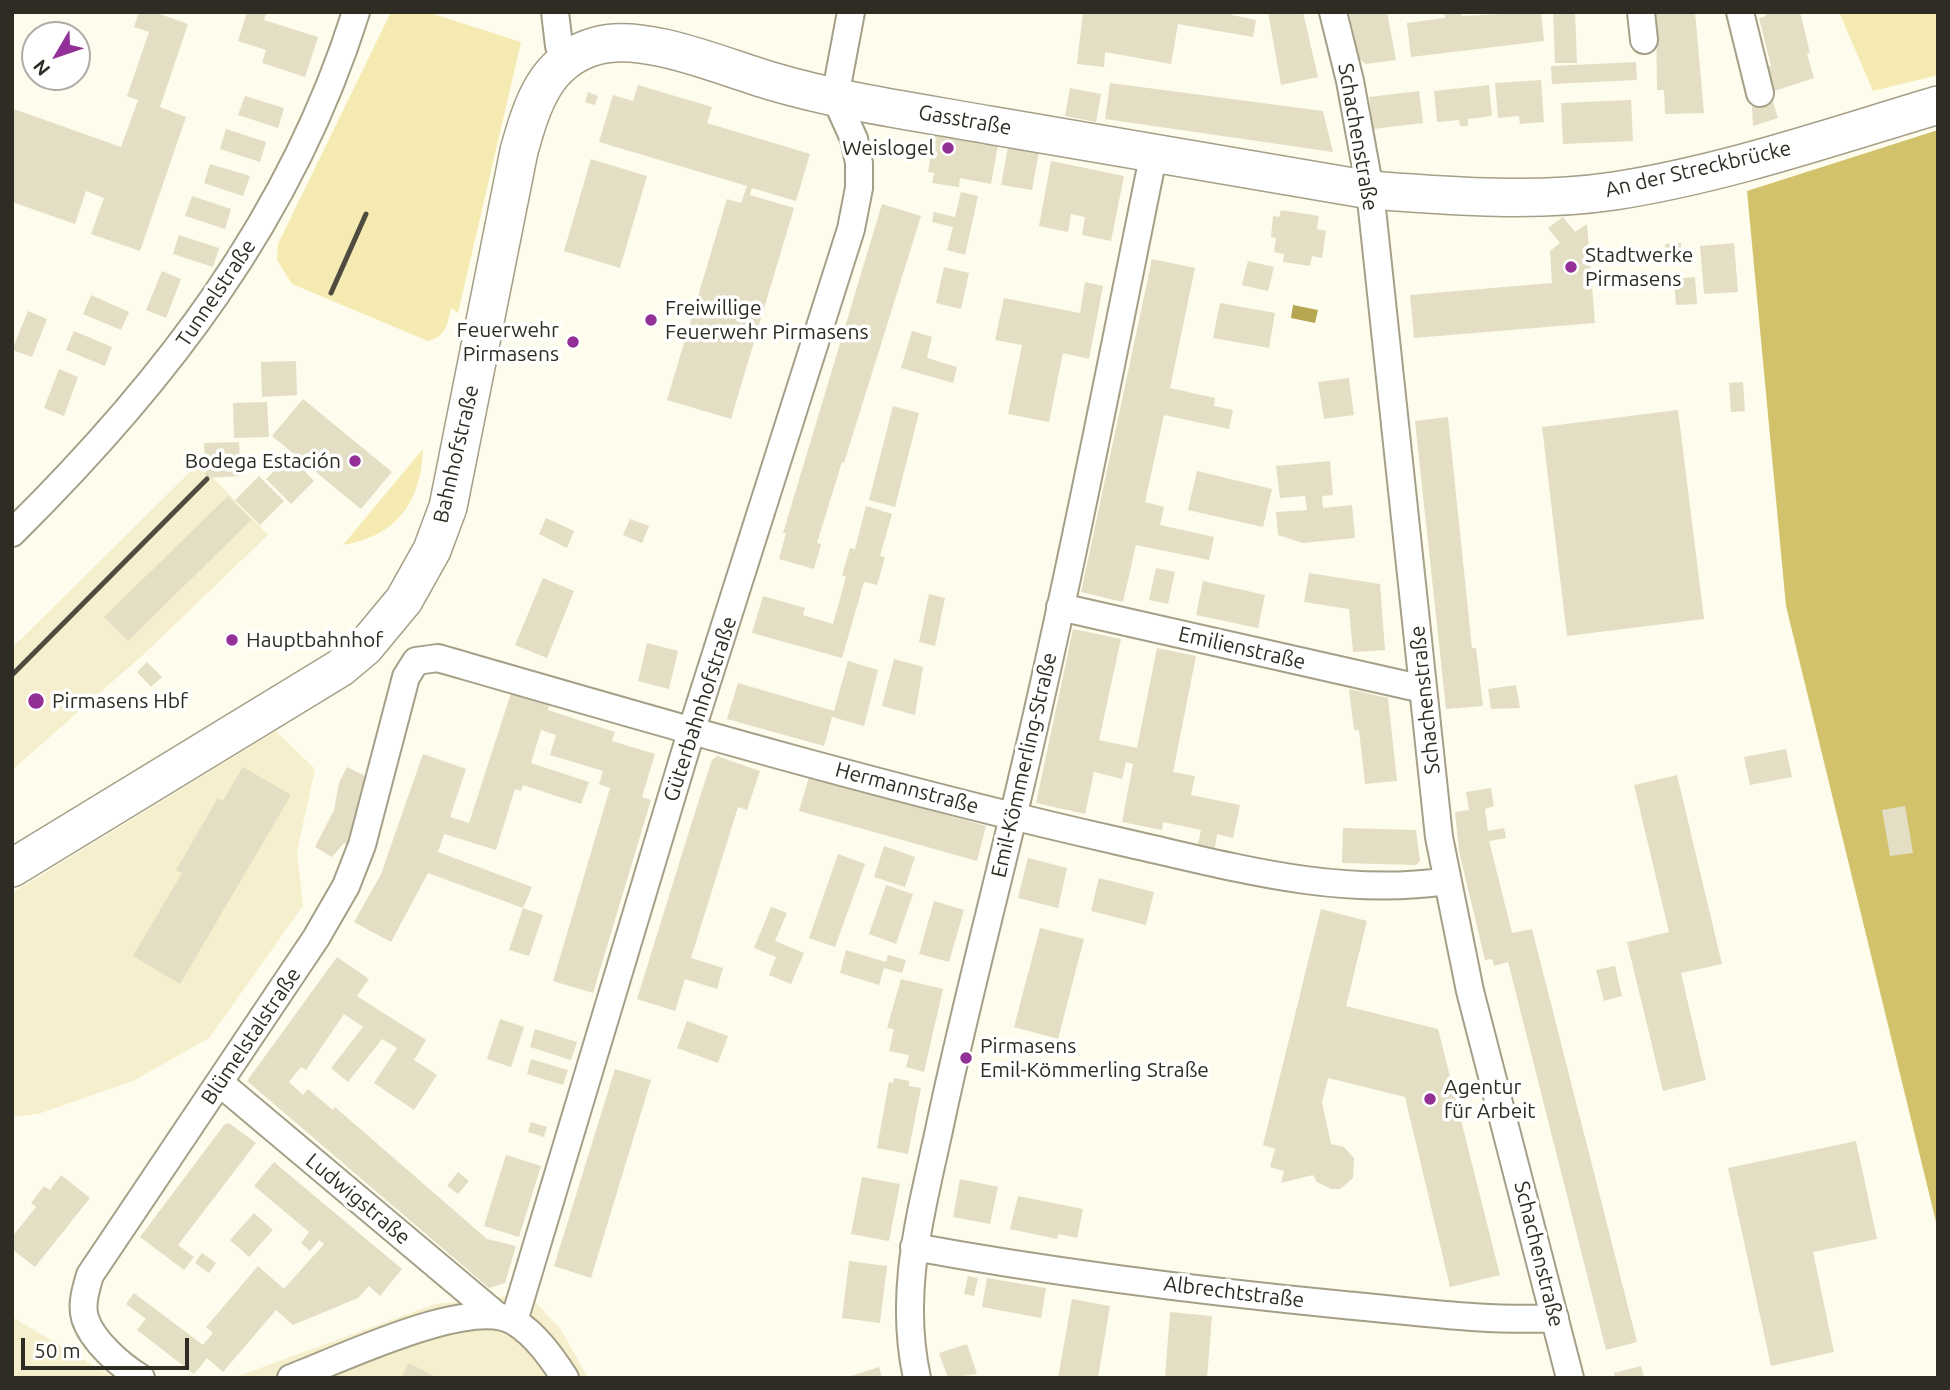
<!DOCTYPE html>
<meta charset="utf-8">
<style>
body{margin:0}
#map{position:relative;width:1950px;height:1390px;overflow:hidden;background:#fefcec;font-family:Ubuntu,sans-serif}
canvas{display:block}
.frame{position:absolute;inset:0;border:14px solid #2f2d23;pointer-events:none}
.north{position:absolute;left:21px;top:21px;width:70px;height:70px;box-sizing:border-box;background:#fff;border:2px solid #acaba7;border-radius:50%;rotate:231deg;font-size:19px;font-weight:700;line-height:28px;text-align:center;color:#2f2d23}
.north::after{content:'';display:block;margin:auto;width:24px;height:32px;background:#923097;clip-path:polygon(50% 0,100% 100%,50% 72%,0 100%)}
.scale{position:absolute;left:21px;top:1338px;width:168px;height:32px;box-sizing:border-box;border:4px solid #2f2d23;border-top:0;padding-left:9px;font-size:21px;line-height:24px;white-space:nowrap;color:#2f2d23;-webkit-text-stroke:5px #fff;paint-order:stroke}
</style>
<div id="map">
<canvas width="1950" height="1390"></canvas>
<div class="frame"></div>
<div class="north">N</div>
<div class="scale">50 m</div>
</div>
<script>
const g = document.querySelector('canvas').getContext('2d');
g.lineJoin = 'round';
function fillPath(path, color) { g.fillStyle = color; g.fill(path, 'evenodd'); }
function strokePath(path, color, width, dash) { g.strokeStyle = color; g.lineWidth = width; g.lineCap = dash ? 'butt' : 'round'; g.setLineDash(dash || []); g.stroke(path); }
function drawText(font, color, halo, rows, align = 'center') {
  g.font = font + ' Ubuntu,sans-serif'; g.lineWidth = 7; g.setLineDash([]); g.textBaseline = 'middle'; g.strokeStyle = halo; g.fillStyle = color; for (const [text, x, y, turn = 0] of rows) {
    g.save(); g.translate(x, y); g.rotate((+turn || 0) * Math.PI / 180); g.textAlign = isNaN(turn) ? turn : align; if (halo) g.strokeText(text, 0, 0); g.fillText(text, 0, 0); g.restore();
  }
}
fillPath(new Path2D(`
 M199 463 268 535 144 654 12 770V648Z
 M276 731 315 769 297 851 303 906 209 1038 133 1081 38 1114 12 1117V893Z
 M507 1296 534 1301 560 1328 588 1378H233L435 1304Z
 M12 1317 111 1376 122 1378H12Z`), '#f6efcd');
fillPath(new Path2D(`
 M391 12H427L521 42 458 313 451 308C447 324 447 336 428 341L292 284 277 260 278 244Z
 M1839 12H1938V75L1873 91Z
 M423 449C421 502 397 536 343 545Z`), '#f5eab1');
fillPath(new Path2D(`
 M1938 130V1230L1786 606 1747 191Z`), '#d2c26c');
fillPath(new Path2D(`
 M1293 305 1318 310 1315 323 1291 318Z`), '#b6a651');
fillPath(new Path2D(`
 M139 12H154L188 24 160 107 186 117 140 251 91 234 104 198 86 191 75 224 12 202 14 109 121 147 138 100 127 96 149 32 134 27Z
 M247 12H267L264 20 318 37 305 77 262 63 266 50 238 41Z
 M1083 12H1233L1232 15 1256 20 1253 37 1178 24 1171 64 1105 52 1104 67 1077 64Z
 M1268 12H1303L1318 77 1281 85Z
 M1349 12H1387L1396 60 1366 64 1359 59Z
 M1444 12H1461L1462 16 1541 12 1544 41 1411 57 1407 23 1445 18Z
 M1553 12H1575L1577 63H1555Z
 M1695 12 1704 113 1665 114 1664 90H1657L1656 13Z
 M1765 12H1800L1810 53 1807 54 1814 78 1774 91 1766 67 1771 66 1759 18 1766 16Z
 M1636 62 1637 80 1552 84 1551 66Z
 M1541 80 1544 122 1520 124 1519 116 1498 118 1495 83Z
 M1110 83 1323 111 1333 152 1105 119Z
 M638 85 712 107 707 123 810 154 796 201 752 188 750 195 794 208 731 419 667 400 727 199 741 203 747 186 599 142 613 95 633 101Z
 M1489 85 1492 116 1468 119V126H1460L1459 120 1437 122 1434 91Z
 M1070 88 1101 94 1096 122 1065 116Z
 M1419 91 1423 123 1373 129 1369 97Z
 M588 92 598 96 595 105 585 102Z
 M245 96 284 108 278 128 238 115Z
 M1772 99 1778 118 1753 126 1752 106Z
 M1631 100 1633 141 1563 144 1561 103Z
 M226 129 266 142 260 162 220 149Z
 M935 133 998 145 991 184 960 178 959 187 932 183 934 173 928 172Z
 M1008 147 1039 152 1032 190 1001 185Z
 M591 159 647 176 620 268 564 251Z
 M1051 161 1124 176 1111 241 1082 235 1085 217 1071 214 1068 232 1039 226Z
 M210 164 250 176 243 196 204 183Z
 M961 192 978 196 965 255 947 250 953 227 932 222 934 212 955 217Z
 M192 196 231 209 225 229 185 216Z
 M882 204 921 216 844 463 842 462 817 543 821 544 814 569 779 559 786 533H783Z
 M1281 210 1319 216 1317 229 1326 231 1322 258 1312 256 1310 266 1283 262 1284 254 1274 252 1276 238 1271 237 1273 216 1279 217Z
 M1563 217 1575 232 1587 224 1595 323 1414 338 1410 295 1552 283 1550 251 1560 243 1548 228Z
 M179 235 219 248 213 267 173 254Z
 M1681 243 1682 261 1666 263 1665 244Z
 M1734 243 1738 292 1704 294 1700 246Z
 M1152 259 1195 268 1170 388 1215 398 1214 406 1233 410 1229 429 1164 415 1145 502 1164 507 1160 525 1214 537 1209 560 1136 545 1123 602 1081 592Z
 M1248 261 1274 267 1268 291 1242 285Z
 M944 267 969 273 961 309 936 303Z
 M162 271 181 279 166 318 146 310Z
 M1695 277 1697 304 1676 305 1674 279Z
 M1085 282 1103 286 1089 359 1063 353 1049 422 1008 414 1022 345 995 340 1004 298 1080 313Z
 M91 295 129 312 121 330 83 314Z
 M1220 303 1275 313 1269 348 1213 338Z
 M28 311 47 319 32 357 12 350Z
 M74 331 112 347 105 366 66 350Z
 M912 331 932 337 927 358 957 367 953 383 901 368Z
 M296 361 297 395 262 397 261 362Z
 M59 369 78 377 64 416 44 408Z
 M1349 378 1354 415 1324 419 1318 382Z
 M1743 382 1745 411 1731 412 1729 383Z
 M303 399 392 472 361 509 272 436Z
 M267 402 269 437 234 438 233 403Z
 M893 406 919 413 895 507 869 500Z
 M1678 410 1704 619 1567 636 1542 427Z
 M1448 417 1472 648H1476L1483 706 1446 709 1415 421Z
 M239 442 241 476 206 478 204 443Z
 M290 456 314 481 291 504 266 479Z
 M1330 461 1333 495 1322 496 1323 508 1352 505 1355 538 1302 543 1278 535 1276 512 1307 510 1305 496 1280 498 1276 466Z
 M1197 471 1272 489 1263 527 1188 510Z
 M259 476 284 501 260 525 235 500Z
 M228 496 251 520 128 641 104 617Z
 M866 506 892 514 880 556 885 557 877 585 864 582 842 658 752 633 763 596 805 608 803 615 833 624 846 577 842 575 850 548 855 549Z
 M546 518 574 531 567 548 539 534Z
 M630 519 649 526 642 543 623 535Z
 M1156 568 1175 572 1168 604 1149 600Z
 M1309 573 1380 584 1385 650 1353 652 1349 609 1304 602Z
 M543 578 574 591 547 658 515 645Z
 M1203 581 1265 595 1258 628 1196 615Z
 M929 594 945 598 935 646 919 642Z
 M1073 629 1121 639 1099 740 1137 748 1157 648 1196 656 1173 772 1195 776 1191 795 1240 805 1233 838 1217 834 1215 848 1198 844 1201 830 1163 822 1162 830 1122 822 1133 764 1126 762 1122 779 1094 772 1085 814 1036 803Z
 M647 643 678 651 669 689 638 681Z
 M894 659 923 667 915 715 882 706Z
 M848 661 878 670 864 726 832 717 824 746 727 719 738 683 834 711Z
 M147 662 162 677 151 687 137 672Z
 M1516 685 1520 708 1491 709 1488 689Z
 M1349 689 1388 698 1397 781 1365 784 1359 730H1354Z
 M512 690 550 704 548 710 615 732 612 741 655 754 642 797 651 800 593 993 553 981 610 788 599 784 603 771 550 755 556 735 541 730 531 763 589 782 581 804 523 785 521 791 515 789 496 850 444 834 438 852 532 887 523 908 428 873 391 942 354 922 381 874 423 754 466 769 450 817 469 823Z
 M1786 749 1792 777 1750 785 1744 757Z
 M717 756 760 771 747 810 738 807 691 958 723 968 717 989 685 979 675 1011 637 999 696 809 712 760Z
 M243 767 291 795 180 984 133 956 182 873 176 870 218 798 223 801Z
 M347 767 365 776 359 819 348 845 344 843 332 857 315 847 334 810 339 783Z
 M1677 775 1722 964 1681 973 1706 1080 1663 1091 1627 942 1669 932 1634 785Z
 M809 777 986 826 977 861 799 811Z
 M1491 788 1494 806 1485 809 1488 831 1504 828 1506 838 1489 841 1512 933 1532 929 1637 1342 1606 1350 1508 962 1494 966 1492 959 1485 960 1459 851 1455 812 1469 810 1466 792Z
 M1905 806 1913 853 1890 856 1882 810Z
 M1343 828 1416 830 1420 861 1416 865 1342 863Z
 M884 846 915 857 905 887 874 877Z
 M838 854 865 864 835 947 809 938Z
 M1028 858 1067 868 1058 908 1018 898Z
 M1099 878 1154 892 1146 925 1091 911Z
 M886 885 913 894 896 944 869 934Z
 M934 901 964 910 949 962 919 954Z
 M771 907 787 913 775 941 804 953 791 984 769 975 776 957 754 948Z
 M523 908 543 915 529 956 509 950Z
 M1321 909 1367 921 1346 1006 1438 1029 1500 1275 1450 1287 1405 1097 1328 1078 1322 1102 1331 1144 1344 1147 1354 1158 1353 1178 1340 1189H1331L1317 1182 1313 1175 1281 1183 1284 1171 1270 1167 1275 1149 1263 1145Z
 M1040 928 1084 939 1058 1039 1014 1027Z
 M846 950 886 962 888 955 906 960 902 973 884 968 879 985 840 973Z
 M337 957 369 979 357 996 426 1040 414 1060 437 1075 414 1110 374 1083 397 1048 382 1039 348 1082 331 1068 363 1027 344 1014 306 1070 301 1067 289 1082 303 1095 308 1089 333 1110 335 1107 487 1239 516 1246 505 1283 489 1288 247 1081Z
 M1615 966 1622 996 1604 1001 1596 970Z
 M901 979 943 989 924 1072 906 1067 909 1055 889 1051 894 1029 887 1028Z
 M500 1019 524 1027 511 1067 487 1059Z
 M687 1021 728 1036 718 1063 677 1048Z
 M535 1029 577 1042 571 1060 530 1047Z
 M531 1059 568 1070 563 1085 527 1074Z
 M615 1069 651 1080 591 1278 554 1266Z
 M894 1078 909 1081V1086L921 1088 908 1154 877 1148 889 1082 893 1083Z
 M531 1122 547 1127 544 1137 528 1132Z
 M229 1123 256 1143 178 1245 194 1257 184 1270 140 1237 224 1125Z
 M1856 1141 1877 1239 1813 1252 1834 1352 1771 1366 1728 1168Z
 M506 1155 541 1166 519 1237 484 1226Z
 M274 1162 402 1269 380 1296 369 1286 358 1298 293 1325 276 1310 223 1372 207 1358 194 1374 137 1330 146 1319 126 1304 134 1293 203 1345 213 1333 206 1327 258 1266 284 1289 324 1244 319 1240 310 1251 301 1243 309 1232 254 1186Z
 M458 1172 469 1181 458 1194 447 1186Z
 M61 1175 90 1198 35 1267 12 1249V1237L36 1207 31 1203 44 1186 50 1190Z
 M862 1177 900 1184 889 1241 851 1234Z
 M960 1179 998 1187 990 1224 953 1217Z
 M1018 1196 1083 1209 1077 1238 1059 1234 1057 1239 1010 1229Z
 M254 1213 273 1230 249 1257 230 1240Z
 M202 1253 216 1263 209 1273 195 1263Z
 M849 1261 887 1266 880 1323 842 1318Z
 M968 1276 978 1278 974 1296 964 1294Z
 M987 1278 1046 1288 1041 1318 982 1307Z
 M1072 1299 1110 1306 1098 1378H1058Z
 M1170 1312 1212 1316 1207 1378H1165Z
 M967 1344 977 1374 948 1378 939 1353Z
 M409 1363 438 1378H401Z
 M1641 1366 1644 1378H1615L1614 1373Z
 M879 1367 882 1378H848V1377Z`), '#e3dec4');
const street = new Path2D(`
 M555 12 559 46 567 60
 M1333 12 1350 81 1370 190 1439 837 1470 991 1570 1378
 M1641 12 1644 40
 M1740 12 1760 93
 M12 533C164 383 291 219 356 12
 M1060 607 1423 689
 M220 1083 496 1315
 M914 1247C1056 1273 1201 1291 1344 1305 1414 1311 1485 1322 1555 1318
 M514 1321 692 729 851 229 859 188V163L854 139 835 97 851 12
 M141 1378C121 1366 92 1341 85 1318 81 1304 86 1289 90 1275L316 938 346 886 362 845 406 677 416 661 438 658C663 723 889 789 1118 841 1226 865 1336 898 1447 881
 M291 1378C339 1360 472 1295 515 1322 536 1335 552 1358 565 1378
 M917 1378C898 1291 921 1214 939 1130 961 1025 988 922 1013 817 1066 597 1109 374 1154 152`);
const secondary = new Path2D(`
 M12 868 340 668 365 647 404 600 432 550 448 507 519 151C532 105 545 60 596 46 644 32 723 67 771 81 842 102 916 112 989 125 1116 147 1243 168 1370 190 1450 196 1534 203 1614 191 1724 174 1831 137 1938 105`);
strokePath(street, '#a49f87', 30);
strokePath(secondary, '#a49f87', 40);
strokePath(street, '#fff', 26);
strokePath(secondary, '#fff', 37);
strokePath(new Path2D(`
 M331 293 366 214
 M12 675 207 479`), '#4e4c41', 5);
for (const [x, y, r, color] of [
 [948,148,7,"#923097"],
 [1571,267,7,"#923097"],
 [651,320,7,"#923097"],
 [573,342,7,"#923097"],
 [355,461,7,"#923097"],
 [232,640,7,"#923097"],
 [36,701,9,"#923097"],
 [966,1058,7,"#923097"],
 [1430,1099,7,"#923097"]
]) { const dot = new Path2D(); dot.arc(x, y, r, 0, 2 * Math.PI); g.fillStyle = color; g.fill(dot); strokePath(dot, '#fff', 2.5); }
drawText('21px', '#2f2d23', '#fff', [
 ["Gasstraße",965,120,10],
 ["Schachenstraße",1358,137,80],
 ["An der Streckbrücke",1698,169,-13],
 ["Tunnelstraße",216,293,-56],
 ["Bahnhofstraße",456,454,-77],
 ["Emilienstraße",1242,648,13],
 ["Schachenstraße",1425,700,-96],
 ["Güterbahnhofstraße",700,709,-72],
 ["Emil-Kömmerling-Straße",1024,765,-77],
 ["Hermannstraße",907,788,15],
 ["Blümelstalstraße",251,1036,-56],
 ["Ludwigstraße",358,1199,40],
 ["Schachenstraße",1539,1254,76],
 ["Albrechtstraße",1234,1292,7]
]);
drawText('21px', '#2f2d23', '#fff', [
 ["Weislogel",934,148,"right"],
 ["Stadtwerke",1585,255],
 ["Pirmasens",1585,279],
 ["Freiwillige",665,308],
 ["Feuerwehr Pirmasens",665,332],
 ["Feuerwehr",559,330,"right"],
 ["Pirmasens",559,354,"right"],
 ["Bodega Estación",341,461,"right"],
 ["Hauptbahnhof",246,640],
 ["Pirmasens Hbf",52,701],
 ["Pirmasens",980,1046],
 ["Emil-Kömmerling Straße",980,1070],
 ["Agentur",1444,1087],
 ["für Arbeit",1444,1111]
], 'left');
</script>
